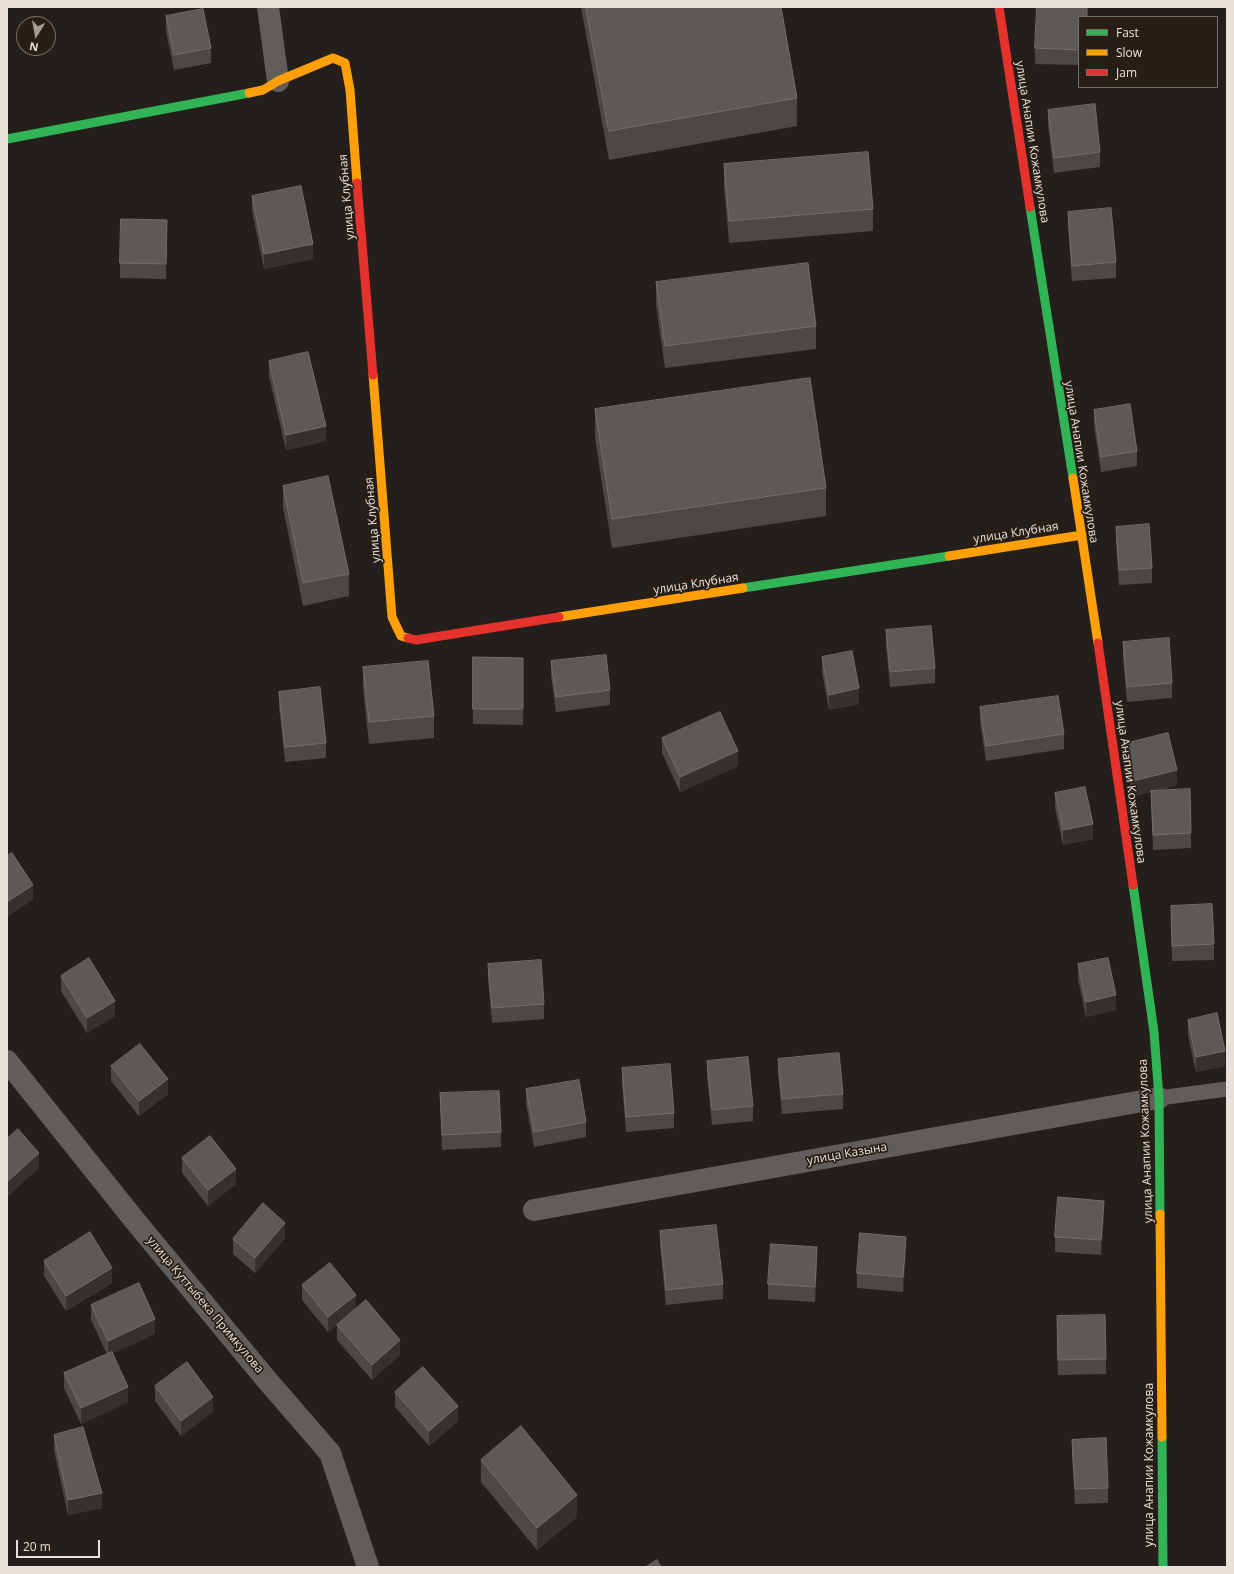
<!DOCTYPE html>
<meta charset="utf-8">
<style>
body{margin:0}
#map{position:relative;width:1234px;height:1574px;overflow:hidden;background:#241f1a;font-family:"Open Sans",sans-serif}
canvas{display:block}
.frame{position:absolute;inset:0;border:8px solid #e8e1db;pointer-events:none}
.legend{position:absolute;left:1078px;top:16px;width:140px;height:72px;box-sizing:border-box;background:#281e16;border:1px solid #756c65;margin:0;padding:5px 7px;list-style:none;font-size:12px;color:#e8e1db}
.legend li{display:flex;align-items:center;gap:8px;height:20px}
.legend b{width:20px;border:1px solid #756c65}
.north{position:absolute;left:16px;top:16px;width:40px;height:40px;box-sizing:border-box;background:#281e16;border:1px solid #756c65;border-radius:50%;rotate:191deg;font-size:11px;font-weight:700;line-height:16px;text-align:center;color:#e8e1db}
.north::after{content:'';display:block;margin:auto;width:14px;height:18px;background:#a39d97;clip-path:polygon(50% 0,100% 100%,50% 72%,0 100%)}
.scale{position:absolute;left:16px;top:1540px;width:84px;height:18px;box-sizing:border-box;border:2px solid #e8e1db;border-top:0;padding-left:5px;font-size:12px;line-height:14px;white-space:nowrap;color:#e8e1db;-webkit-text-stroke:3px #281e16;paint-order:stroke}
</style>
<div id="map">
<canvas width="1234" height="1574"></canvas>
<div class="frame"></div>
<ul class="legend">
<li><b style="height:5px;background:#30b455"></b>Fast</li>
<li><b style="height:5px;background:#ff9f0a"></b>Slow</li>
<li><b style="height:5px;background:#e5322d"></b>Jam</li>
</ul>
<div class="north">N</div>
<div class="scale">20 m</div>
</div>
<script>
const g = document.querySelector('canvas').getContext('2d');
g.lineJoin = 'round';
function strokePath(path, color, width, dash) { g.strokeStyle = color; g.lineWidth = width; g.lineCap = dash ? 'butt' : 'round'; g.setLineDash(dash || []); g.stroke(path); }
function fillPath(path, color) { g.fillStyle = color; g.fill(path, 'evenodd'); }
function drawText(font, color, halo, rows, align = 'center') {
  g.font = font + ' "Open Sans",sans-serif'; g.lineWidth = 3.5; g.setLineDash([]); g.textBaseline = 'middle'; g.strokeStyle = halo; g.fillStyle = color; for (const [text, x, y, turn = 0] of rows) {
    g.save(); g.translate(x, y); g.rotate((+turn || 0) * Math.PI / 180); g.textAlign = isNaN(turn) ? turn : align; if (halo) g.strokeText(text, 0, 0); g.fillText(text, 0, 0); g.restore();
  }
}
strokePath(new Path2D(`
 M1159 1098 1227 1089`), '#605d5b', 15);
strokePath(new Path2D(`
 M268 7 278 81
 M7 1061 136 1222 266 1379 330 1453 368 1567
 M534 1210 1159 1098`), '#605d5b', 22);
strokePath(new Path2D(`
 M7 139 249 93
 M1030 207 1073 478
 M743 588 949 556
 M1133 885 1154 1032 1159 1098 1160 1214
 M1162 1437 1163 1567`), '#30b455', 9);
strokePath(new Path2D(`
 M249 93 263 90 278 81 333 58 345 63 350 90 357 183
 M373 375 392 617 401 636 408 638
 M1073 478 1098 643
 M949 556 1082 535
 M559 617 743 588
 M1160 1214 1162 1437`), '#ff9f0a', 9);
strokePath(new Path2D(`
 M999 7 1030 207
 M357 183 373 375
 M408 638 416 640 559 617
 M1098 643 1133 885`), '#e5322d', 9);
fillPath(new Path2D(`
 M581 7H781L797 98V126L609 160Z
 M166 16 211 48V63L174 70 166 31Z
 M1079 17V65L1035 64V48Z
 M1048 110 1100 152V167L1054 173 1048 125Z
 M724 164 873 209V231L729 243 724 187Z
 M252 196 313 259 264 269 252 211Z
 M1068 212 1116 262V278L1072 281 1068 227Z
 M167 220 166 279 120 278V263Z
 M656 282 816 326V349L665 368 656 305Z
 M269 361 326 441 286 450 269 376Z
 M595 409 826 488V516L612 548 595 438Z
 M1094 410 1137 451V466L1101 472 1094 425Z
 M283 486 349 574V596L303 606 283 508Z
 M1116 527 1152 568V583L1119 585 1116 542Z
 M886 630 935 668V683L890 687 886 645Z
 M1123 642 1172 683V698L1127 702 1123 657Z
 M473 657 523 658V725L473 724Z
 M822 657 859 704 829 710 822 672Z
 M551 661 610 690V705L556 712 551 676Z
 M363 667 434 716V738L369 744 363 689Z
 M279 692 326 743V758L285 762 279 707Z
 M980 707 1064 734V749L986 761 980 722Z
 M662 738 738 766 680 792 662 753Z
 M1124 744 1177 785 1156 791 1191 833V848L1153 850 1151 792 1133 796 1124 759Z
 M1055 793 1093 839 1063 845 1055 808Z
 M1171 906 1214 944V960L1172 961Z
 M488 964 544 1004V1019L492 1023 488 979Z
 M1078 964 1116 1010 1086 1017 1078 979Z
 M61 976 115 1016 87 1033 61 991Z
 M1188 1020 1225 1066 1196 1072 1188 1035Z
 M778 1059 843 1094V1109L782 1114 778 1074Z
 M707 1061 753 1106V1121L712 1125 707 1077Z
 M111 1066 168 1094 139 1116 111 1081Z
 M622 1068 674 1113V1128L626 1132 622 1083Z
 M526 1089 586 1122V1137L534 1147 526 1104Z
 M440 1093 501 1132V1147L442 1150Z
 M182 1158 236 1184 208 1206 182 1173Z
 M1104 1216 1101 1255 1055 1252V1237Z
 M660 1231 723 1284V1299L666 1305 660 1246Z
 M285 1238 255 1273 233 1254V1239Z
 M906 1252 903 1292 857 1288V1273Z
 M44 1261 112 1283 66 1311 44 1276Z
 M817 1263 815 1302 768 1299V1284Z
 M302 1285 356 1309 400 1355 372 1380 337 1340V1325L338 1324 328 1332 302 1300Z
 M91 1305 155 1334 113 1353 128 1402 81 1424 64 1388V1373L107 1354 91 1320Z
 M1057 1331 1106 1359V1374L1058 1375Z
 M155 1386 213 1412 181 1436 155 1401Z
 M395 1392 458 1421 429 1446 395 1407Z
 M54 1435 102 1508 68 1515 54 1450Z
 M1072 1440 1108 1488V1503L1075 1504 1072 1455Z
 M481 1460 577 1517 537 1550 481 1482Z`), '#4d4846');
fillPath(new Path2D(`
 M313 244V259L264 269V254Z
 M326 426V441L286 450V435Z
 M859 688V704L829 710V695Z
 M738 751V766L680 792V777Z
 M1177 770V785L1133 796V781Z
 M1093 824V839L1063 845V830Z
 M33 885V900L7 917V902Z
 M1116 995V1010L1086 1017V1002Z
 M115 1001V1016L87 1033V1018Z
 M1225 1051V1066L1196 1072V1057Z
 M168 1079V1094L139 1116V1101Z
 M39 1153V1168L7 1197V1182Z
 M236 1169V1184L208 1206V1190Z
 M1104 1201V1216L1101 1255V1240Z
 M285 1223V1238L255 1273V1258Z
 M906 1237V1252L903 1292V1277Z
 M817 1247V1263L815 1302V1287Z
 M112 1268V1283L66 1311V1296Z
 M356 1295V1311L328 1332V1317Z
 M155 1319V1334L108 1356V1341Z
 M400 1340V1355L372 1380V1365Z
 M128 1387V1402L81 1424V1408Z
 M213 1397V1412L181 1436V1421Z
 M458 1406V1421L429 1446V1431Z
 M102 1493V1508L68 1515V1500Z
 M577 1495V1517L537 1550V1528Z`), '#35312e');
const building = new Path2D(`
 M586 7H781L797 98 609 131Z
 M1037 7H1087V17H1079V50L1035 48Z
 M203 9 211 48 174 55 166 16Z
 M1095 104 1100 152 1054 158 1048 110Z
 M868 152 873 209 729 221 724 164Z
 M301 186 313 244 264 254 252 196Z
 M1111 208 1116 262 1072 266 1068 212Z
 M121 219 167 220 166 264 120 263Z
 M808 263 816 326 665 346 656 282Z
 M308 352 326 426 286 435 269 361Z
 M810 378 826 488 612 519 595 409Z
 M1130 404 1137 451 1101 457 1094 410Z
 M328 476 349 574 303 583 283 486Z
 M1149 524 1152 568 1119 570 1116 527Z
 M931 626 935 668 890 672 886 630Z
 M1169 638 1172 683 1127 687 1123 642Z
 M852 651 859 688 829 695 822 657Z
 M606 655 610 690 556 697 551 661Z
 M473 657 523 658V709H473Z
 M428 661 434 716 369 722 363 667Z
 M320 687 326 743 285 747 279 692Z
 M1058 696 1064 734 986 746 980 707Z
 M720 712 738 751 680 777 662 738Z
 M1168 733 1177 770 1133 781 1124 744Z
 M1085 787 1093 824 1063 830 1055 793Z
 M1190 789 1191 833 1153 835 1151 791Z
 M12 853 33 885 7 902V856Z
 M1212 904 1214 944 1172 946 1171 906Z
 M89 958 115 1001 87 1018 61 976Z
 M1108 958 1116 995 1086 1002 1078 964Z
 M541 960 544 1004 492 1008 488 964Z
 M1217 1013 1225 1051 1196 1057 1188 1020Z
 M140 1044 168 1079 139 1101 111 1066Z
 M839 1053 843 1094 782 1099 778 1059Z
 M748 1057 753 1106 712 1110 707 1061Z
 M670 1064 674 1113 626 1117 622 1068Z
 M579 1080 586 1122 534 1132 526 1089Z
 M499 1091 501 1132 442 1135 440 1093Z
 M18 1129 39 1153 7 1182V1139Z
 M210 1136 236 1169 208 1190 182 1158Z
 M1058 1197 1104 1201 1101 1240 1055 1237Z
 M263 1203 285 1223 255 1258 233 1239Z
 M716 1225 723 1284 666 1290 660 1231Z
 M90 1232 112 1268 66 1296 44 1261Z
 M860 1233 906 1237 903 1277 857 1273Z
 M771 1244 817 1247 815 1287 768 1284Z
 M330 1263 356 1295 328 1317 302 1285Z
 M139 1283 155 1319 108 1341 91 1305Z
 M366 1300 400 1340 372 1365 337 1325Z
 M1105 1315 1106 1359 1058 1360 1057 1316Z
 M112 1352 128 1387 81 1408 64 1373Z
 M187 1362 213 1397 181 1421 155 1386Z
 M423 1367 458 1406 429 1431 395 1392Z
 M521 1426 577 1495 537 1528 481 1460Z
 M83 1427 102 1493 68 1500 54 1435Z
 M1106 1438 1108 1488 1075 1489 1072 1440Z
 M657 1560 661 1567H646Z`);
fillPath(building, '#5d5956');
strokePath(building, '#736e6b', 1);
drawText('12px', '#e8e1db', '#281e16', [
 ["улица Анапии Кожамкулова",1032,142,81],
 ["улица Клубная",347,197,-95],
 ["улица Анапии Кожамкулова",1081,462,81],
 ["улица Клубная",373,520,-95],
 ["улица Клубная",1016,533,-9],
 ["улица Клубная",696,584,-9],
 ["улица Анапии Кожамкулова",1130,782,82],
 ["улица Анапии Кожамкулова",1146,1141,-92],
 ["улица Казына",847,1154,-10],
 ["улица Куттыбека Примкулова",205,1305,50],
 ["улица Анапии Кожамкулова",1150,1465,-90]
]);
</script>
